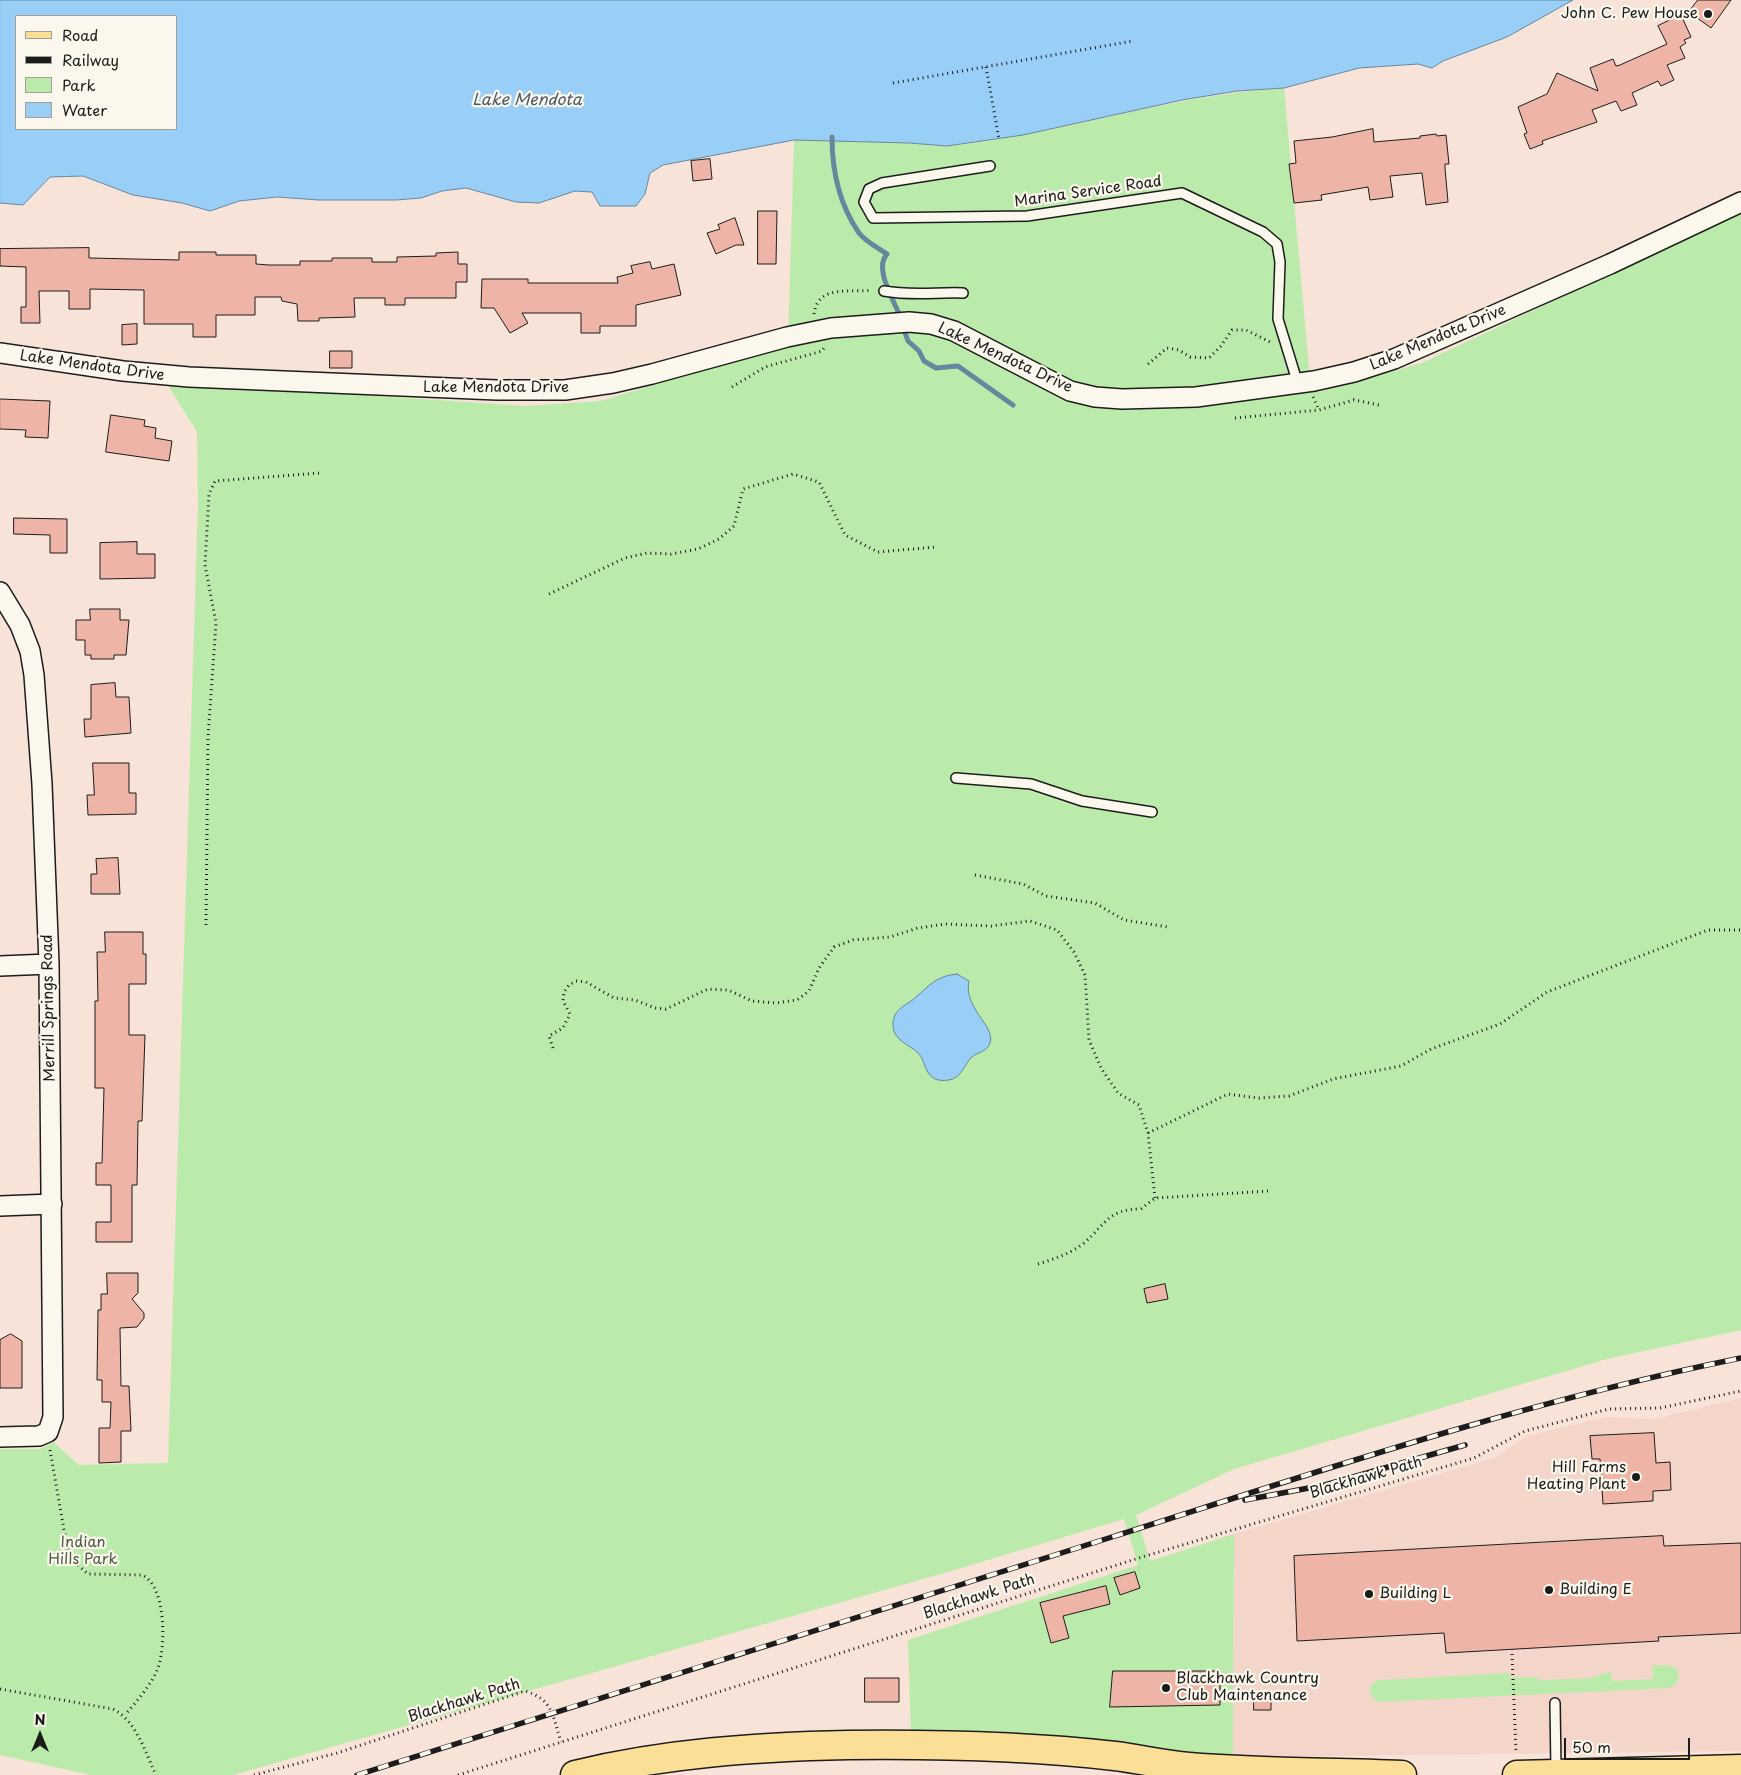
<!DOCTYPE html>
<style>
body{margin:0}
#map{position:relative;width:1741px;height:1775px;overflow:hidden;background:#f7e3d7;font-family:"Playpen Sans",sans-serif}
canvas{display:block}
.legend{position:absolute;left:15px;top:15px;width:162px;height:115px;box-sizing:border-box;background:#fbf7ec;border:1px solid #a29f99;margin:0;padding:6px 9px;list-style:none;font-size:15px;color:#1c1c1c}
.legend li{display:flex;align-items:center;gap:10px;height:25px}
.legend b{width:25px;border:1px solid #a29f99}
.north{position:absolute;left:15px;top:1710px;width:50px;height:50px;-webkit-text-stroke:4px #fbf7ec;paint-order:stroke;rotate:0deg;font-size:14px;font-weight:700;line-height:20px;text-align:center;color:#1c1c1c}
.north::after{content:'';display:block;margin:auto;width:18px;height:22px;background:#1c1c1c;clip-path:polygon(50% 0,100% 100%,50% 72%,0 100%)}
.scale{position:absolute;left:1564px;top:1738px;width:126px;height:22px;box-sizing:border-box;border:2px solid #1c1c1c;border-top:0;padding-left:6px;font-size:15px;line-height:18px;white-space:nowrap;color:#1c1c1c;-webkit-text-stroke:4px #fbf7ec;paint-order:stroke}
</style>
<div id="map">
<canvas width="1741" height="1775"></canvas>
<ul class="legend">
<li><b style="height:6px;background:#fbdf96"></b>Road</li>
<li><b style="height:6px;background:#1c1c1c"></b>Railway</li>
<li><b style="height:14px;background:#bbebaa"></b>Park</li>
<li><b style="height:14px;background:#99cef7"></b>Water</li>
</ul>
<div class="north">N</div>
<div class="scale">50 m</div>
</div>
<script>
const g = document.querySelector('canvas').getContext('2d');
g.lineJoin = 'round';
function fillPath(path, color) { g.fillStyle = color; g.fill(path, 'evenodd'); }
function strokePath(path, color, width, dash) { g.strokeStyle = color; g.lineWidth = width; g.lineCap = dash ? 'butt' : 'round'; g.setLineDash(dash || []); g.stroke(path); }
function drawText(font, color, halo, rows, align = 'center') {
  g.font = font + ' "Playpen Sans",sans-serif'; g.lineWidth = 4.5; g.setLineDash([]); g.textBaseline = 'middle'; g.strokeStyle = halo; g.fillStyle = color; for (const [text, x, y, turn = 0] of rows) {
    g.save(); g.translate(x, y); g.rotate((+turn || 0) * Math.PI / 180); g.textAlign = isNaN(turn) ? turn : align; if (halo) g.strokeText(text, 0, 0); g.fillText(text, 0, 0); g.restore();
  }
}
fillPath(new Path2D(`
 M1741 1398V1751L1233 1757 1234 1534 1494 1458 1527 1436 1607 1417 1655 1419Z`), '#f4d5c9');
fillPath(new Path2D(`
 M1284 88 1309 369 1319 392 1422 363 1741 212V1330L1607 1359 1234 1469 1136 1515 1150 1561 1234 1534 1233 1757H1215L1107 1741 996 1731H911L908 1640 1138 1565 1124 1519 958 1569 233 1775H91L0 1755V1449H41L53 1442 79 1465 168 1463 198 503 197 432 166 382 526 406 601 401 788 344 794 140C832 141 870 141 908 143 921 143 936 147 949 146 1062 134 1170 95 1284 88Z
 M1667 1665 1676 1668 1679 1676 1676 1684 1669 1688 1379 1702C1368 1697 1367 1685 1378 1680L1510 1673 1511 1678 1532 1677 1543 1680 1592 1678 1611 1671 1612 1681 1653 1679 1652 1666Z`), '#bbebaa');
const water = new Path2D(`
 M0 0H1573L1507 37 1443 61 1432 68 1418 64 1359 68 1284 88 1237 91 1182 100 1023 135 947 146 909 143 794 140 663 165 650 173 645 194 636 206H600L592 192 575 191 539 203 516 202 466 188 442 191 421 198 396 200H319L277 197 239 201 210 211 182 203 133 195 83 176 50 177 23 205 0 203ZM176 16V129H16V16Z
 M957 974 969 981C963 1008 996 1026 990 1043 987 1052 978 1052 972 1057 964 1064 962 1078 949 1080 923 1084 927 1061 918 1053 909 1044 894 1041 893 1026 892 1010 905 1006 915 998 930 985 936 976 957 974Z`);
fillPath(water, '#99cef7');
strokePath(water, '#67879f', 1);
strokePath(new Path2D(`
 M832 137C832 171 839 204 859 233 865 241 878 248 887 254 873 269 895 301 901 319
 M903 327 908 341 919 351 924 361 936 368 958 366 1013 405`), '#67879f', 5);
const building = new Path2D(`
 M1698 0H1731L1711 28 1689 12Z
 M1681 15 1691 37 1684 40 1686 43 1680 47 1685 58 1667 65 1674 80 1661 86 1658 81 1632 93 1637 105 1621 111 1616 101 1592 110 1597 122 1542 141 1543 144 1530 149 1524 134 1527 133 1518 107 1547 94 1557 73 1598 91 1590 68 1613 59 1616 66 1620 65 1667 44 1658 26Z
 M1373 129 1374 142 1420 138V136L1436 134 1437 136 1446 135 1449 164H1445V168L1448 202 1426 205 1422 173 1390 176 1393 197 1370 200 1368 187 1321 195 1322 200 1294 203 1289 164 1296 163 1294 141 1332 137Z
 M710 159 712 179 693 181 691 161Z
 M758 211H777L776 264H758Z
 M735 218 744 245H736L716 254 707 233 720 229 718 225Z
 M89 248V258L179 260V252H216V255H256V264L269 265H300V261H332V258H372V262H397V257L436 256V253L458 252V264H467V282H456V298H405V305H385V298H354L355 317 319 318V321H298L297 304 282 301 281 297H255V315H216V337H193V324H144V290L90 289V309H69V291H39L40 323H21V307H26V267L0 266V249Z
 M650 262 652 269 674 264 681 295 636 305V326H600V333H581V313H522L528 323 510 333 494 308H481L482 279H528V283H618L617 277 633 273 631 266Z
 M137 324V344L122 345V325Z
 M330 351H352V368H330Z
 M0 399 50 401 48 438 25 437 26 430 0 429Z
 M111 415 145 420 144 426 156 428 155 438 172 441 169 461 106 452Z
 M14 518 67 519V553H50V535L14 534Z
 M137 542V554H155V578L100 579V543Z
 M90 609H120V620H129L126 655H114V659H91V655H85V640H76V620H90Z
 M115 683 116 697H129L131 733 85 737 84 719H91V685Z
 M93 763H129V793H136V814L88 815 87 795H94Z
 M118 858 120 894H91V874H97L96 859Z
 M105 932H143V954H146V984H129V1035H145L142 1121H138L137 1185H132V1242H96V1222H111V1185H96V1163H102L104 1088H95V1001H98L97 952H105Z
 M107 1273H138V1293L132 1299 144 1313V1318L137 1327 120 1328 121 1386H129L131 1431H121V1462L99 1463V1428H110L111 1402H102V1380H97L98 1310H101V1294H107Z
 M1165 1284 1168 1299 1147 1303 1144 1289Z
 M11 1334 22 1341V1388H0V1340Z
 M1654 1433 1656 1463 1670 1462 1671 1490 1653 1491V1501L1603 1504 1600 1459H1592L1590 1436Z
 M1663 1536 1664 1546 1741 1543V1633L1658 1637 1659 1641 1446 1653 1444 1633 1297 1641 1294 1556Z
 M1135 1572 1140 1588 1120 1595 1114 1578Z
 M1106 1586 1110 1604 1063 1616 1069 1638 1051 1643 1040 1603Z
 M1113 1671H1220V1705L1110 1707Z
 M865 1678H899V1702H865Z
 M1254 1693H1271V1710H1254Z`);
fillPath(building, '#eeb4a7');
strokePath(building, '#1c1c1c', 1);
const lane = new Path2D(`
 M990 166 882 183 869 189 864 202 873 218 1027 216 1182 193 1263 232 1277 244 1280 262 1278 319 1298 384
 M884 291C911 296 937 292 963 293
 M956 778 1031 784 1082 801 1152 812
 M1555 1703 1556 1770`);
const street = new Path2D(`
 M0 353 123 371 189 377 497 390H565L613 383 652 374 787 337 831 328 909 322 931 324 954 331 1070 391 1095 397 1122 399 1196 397 1314 381 1354 372 1394 359 1610 264 1741 202
 M0 592 20 625 30 651 34 675 42 784 49 964 53 1417 48 1432 39 1436 0 1437
 M0 966 49 964
 M0 1206 52 1204`);
const primary = new Path2D(`
 M575 1775C666 1753 756 1747 848 1745 937 1744 1027 1746 1115 1756 1140 1759 1164 1765 1189 1767 1260 1773 1331 1772 1402 1775
 M1517 1775 1741 1769`);
strokePath(lane, '#1c1c1c', 12);
strokePath(street, '#1c1c1c', 22);
strokePath(primary, '#1c1c1c', 31);
strokePath(new Path2D(`
 M986 67 999 139
 M893 83 1133 41
 M814 314C818 284 850 293 872 290
 M1148 364 1167 348 1179 350 1190 357 1209 358 1221 346 1232 330H1246L1272 343
 M732 387 765 367 822 351 824 348
 M1313 397 1319 410
 M1235 418 1319 410 1354 400 1379 405
 M549 594 625 558 647 553 671 554 698 549 719 539 734 526 743 489 793 474 819 482 845 535 878 552 936 547
 M975 875 1023 884 1046 896 1095 903 1124 920 1168 927
 M206 925 208 737 216 623 205 565 209 494 215 481 320 473
 M553 1048 549 1036 563 1028 570 1014 563 1001 564 992 569 985 576 981 586 982 614 998 635 1000 655 1008 666 1009 708 989 728 990 752 1001 776 1003 797 1000 809 991 819 968 834 947 853 940 890 937 918 928 945 924 991 926 1030 921 1057 930 1074 952 1085 975 1089 1040 1101 1068 1118 1093 1139 1105 1148 1133 1155 1198
 M1148 1133 1228 1094 1258 1098 1289 1096 1333 1079 1401 1066 1431 1049 1500 1024 1547 992 1708 930H1741
 M1038 1264C1054 1259 1070 1254 1084 1243 1106 1224 1108 1209 1141 1209L1155 1198 1269 1191
 M50 1450 67 1547 74 1562 88 1574 142 1575C166 1585 166 1646 158 1668 152 1684 136 1702 125 1715
 M1512 1654 1516 1752
 M0 1689 113 1709C137 1722 145 1752 156 1775
 M254 1775 337 1753 525 1691C553 1699 553 1717 561 1742
 M458 1775 1142 1557 1474 1458 1525 1431 1609 1409 1660 1408 1741 1391`), '#1c1c1c', 3, [1, 4]);
strokePath(lane, '#fbf7ec', 9);
strokePath(street, '#fbf7ec', 19);
strokePath(primary, '#fbdf96', 28);
const rail = new Path2D(`
 M1245 1500 1325 1485 1465 1445
 M357 1775C609 1695 861 1616 1112 1537 1320 1471 1527 1401 1741 1358`);
strokePath(rail, '#1c1c1c', 5.5);
strokePath(rail, '#fbf7ec', 4, [11]);
for (const [x, y, r, color] of [
 [1708,14,5,"#1c1c1c"],
 [1636,1477,5,"#1c1c1c"],
 [1549,1590,5,"#1c1c1c"],
 [1369,1594,5,"#1c1c1c"],
 [1166,1688,5,"#1c1c1c"]
]) { const dot = new Path2D(); dot.arc(x, y, r, 0, 2 * Math.PI); g.fillStyle = color; g.fill(dot); strokePath(dot, '#fbf7ec', 2); }
drawText('15px', '#1c1c1c', '#fbf7ec', [
 ["John C. Pew House",1698,14,"right"],
 ["Hill Farms",1626,1468,"right"],
 ["Heating Plant",1626,1485,"right"],
 ["Building E",1559,1590],
 ["Building L",1379,1594],
 ["Blackhawk Country",1176,1679],
 ["Club Maintenance",1176,1696]
], 'left');
drawText('15px', '#1c1c1c', '#fbf7ec', [
 ["Marina Service Road",1088,192,-8],
 ["Lake Mendota Drive",1438,338,-23],
 ["Lake Mendota Drive",1005,358,25],
 ["Lake Mendota Drive",92,366,8],
 ["Lake Mendota Drive",496,388],
 ["Merrill Springs Road",49,1008,-91],
 ["Blackhawk Path",1366,1478,-16],
 ["Blackhawk Path",979,1597,-18],
 ["Blackhawk Path",464,1701,-17]
]);
drawText('15px', '#4c5a47', '#fbf7ec', [
 ["Indian",83,1543],
 ["Hills Park",83,1560]
]);
drawText('italic 16px', '#485a69', '#fbf7ec', [
 ["Lake Mendota",527,101]
]);
</script>
